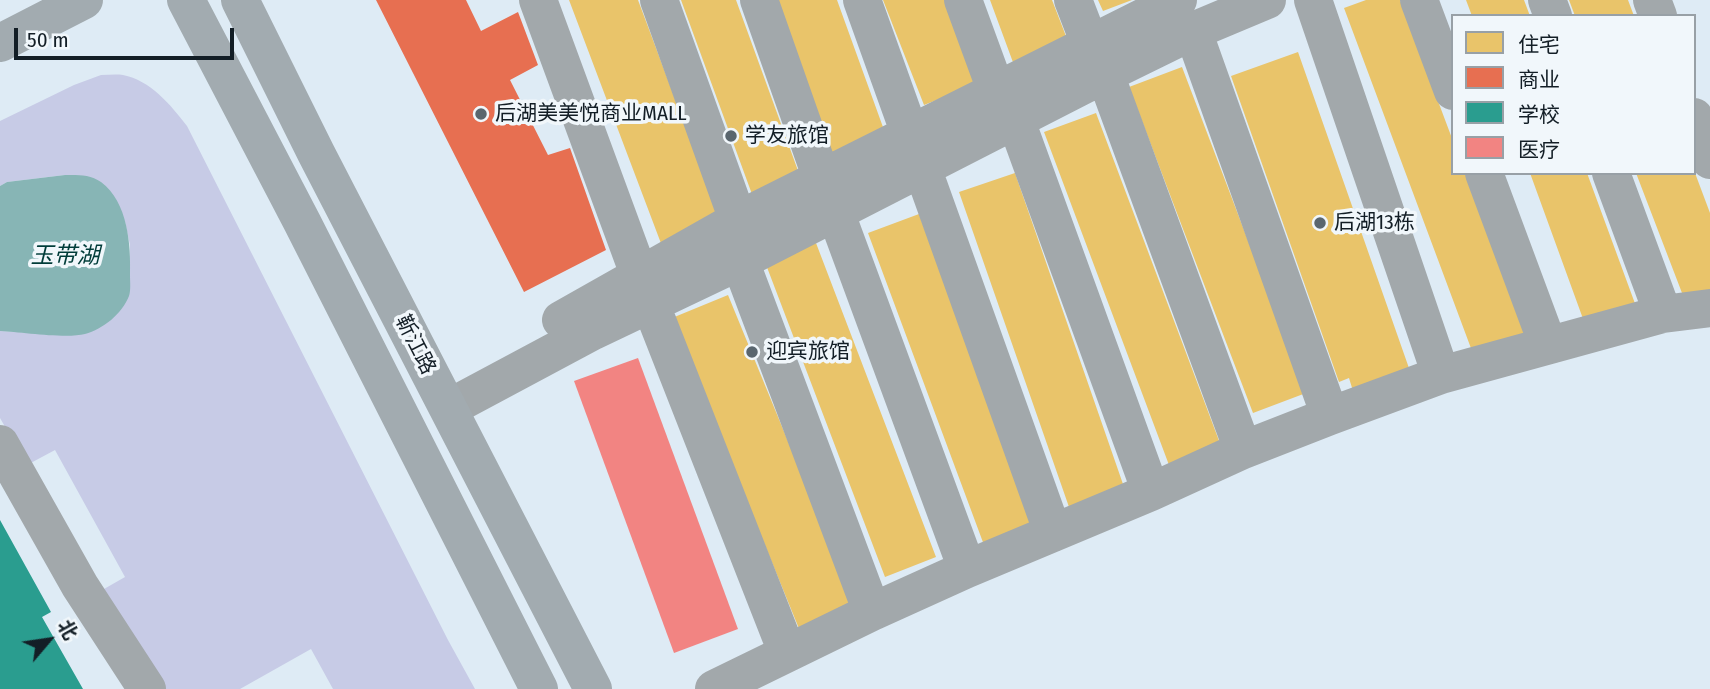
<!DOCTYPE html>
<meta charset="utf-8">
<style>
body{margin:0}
#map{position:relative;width:1710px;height:689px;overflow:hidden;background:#deebf5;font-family:"Fira Sans Condensed","Noto Sans SC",sans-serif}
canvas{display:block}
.legend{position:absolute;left:1451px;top:14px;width:245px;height:161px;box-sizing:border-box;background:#f1f7fb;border:2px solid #98a0a6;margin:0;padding:9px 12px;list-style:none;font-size:21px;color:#131e26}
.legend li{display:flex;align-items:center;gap:14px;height:35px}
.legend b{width:35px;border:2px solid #98a0a6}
.north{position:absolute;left:14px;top:605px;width:70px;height:70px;-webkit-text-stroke:5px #f1f7fb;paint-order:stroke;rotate:61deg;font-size:19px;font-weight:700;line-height:28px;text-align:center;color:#131e26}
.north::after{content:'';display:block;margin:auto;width:24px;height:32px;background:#131e26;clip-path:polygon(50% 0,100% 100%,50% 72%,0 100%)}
.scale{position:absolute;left:14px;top:28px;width:220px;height:32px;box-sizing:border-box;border:4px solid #131e26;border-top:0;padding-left:9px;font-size:21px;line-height:24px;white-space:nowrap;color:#131e26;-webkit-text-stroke:5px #f1f7fb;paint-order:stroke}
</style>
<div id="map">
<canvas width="1710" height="689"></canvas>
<ul class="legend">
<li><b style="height:19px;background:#e9c46a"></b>住宅</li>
<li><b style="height:19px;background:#e76f51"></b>商业</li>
<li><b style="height:19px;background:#2a9d8f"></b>学校</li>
<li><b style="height:19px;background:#f28482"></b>医疗</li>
</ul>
<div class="north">北</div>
<div class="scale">50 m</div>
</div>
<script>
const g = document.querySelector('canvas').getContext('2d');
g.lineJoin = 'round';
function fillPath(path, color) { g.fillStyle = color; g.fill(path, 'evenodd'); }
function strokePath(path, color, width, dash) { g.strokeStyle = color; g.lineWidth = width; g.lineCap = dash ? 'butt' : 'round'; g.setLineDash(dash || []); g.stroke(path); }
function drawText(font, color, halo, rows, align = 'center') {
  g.font = font + ' "Fira Sans Condensed","Noto Sans SC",sans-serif'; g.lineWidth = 7; g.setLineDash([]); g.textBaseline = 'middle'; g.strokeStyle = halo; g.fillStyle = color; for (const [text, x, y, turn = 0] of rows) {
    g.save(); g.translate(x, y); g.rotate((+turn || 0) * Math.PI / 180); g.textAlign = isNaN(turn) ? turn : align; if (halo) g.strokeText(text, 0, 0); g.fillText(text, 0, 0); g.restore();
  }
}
fillPath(new Path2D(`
 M101 75C108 75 116 74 123 75 150 80 171 105 187 126L448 640 475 689H333L311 649 240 689H162L97 593 125 577 55 450 27 465 0 418V331L70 335 130 269V245L125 222 65 175 7 182 0 186V121L74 85Z`), '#c7cbe6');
fillPath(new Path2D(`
 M65 175C76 175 90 174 101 182 128 202 131 245 130 275 130 282 131 290 129 296 122 314 103 329 85 334 66 339 21 332 0 331V186L7 182Z`), '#87b5b5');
fillPath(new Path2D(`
 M569 0H638L722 224 662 246Z
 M681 0H736L801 179 753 197Z
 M777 0H837L888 141 834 160Z
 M883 0H946L978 84 924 105Z
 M990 0H1052L1069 44 1014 65Z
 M1098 0H1132L1103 11Z
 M1366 0H1400L1453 141V173H1465L1527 339 1475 359 1344 8Z
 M1466 0H1524L1530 16H1472Z
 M1569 0H1628L1634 16H1575Z
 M1298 52 1410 371 1353 391 1349 378 1339 382 1231 76Z
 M1182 67 1306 393 1253 413 1129 87Z
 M1096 113 1221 446 1169 465 1044 132Z
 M1015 173 1124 487 1069 507 959 192Z
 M1530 173H1587L1637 309 1586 327Z
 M1636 173H1695L1710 213V297L1687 306Z
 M919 214 1034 526 984 545 868 233Z
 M816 243 936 557 885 577 765 262Z
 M728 295 856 607 800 631 672 318Z`), '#e9c46a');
fillPath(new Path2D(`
 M376 0H466L481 31 518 12 538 65 510 80 548 155 570 148 606 250 524 292Z`), '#e76f51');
fillPath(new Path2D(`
 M0 520 51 612 42 617 83 689H0Z`), '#2a9d8f');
fillPath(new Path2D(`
 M638 358 738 629 674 653 574 381Z`), '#f28482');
strokePath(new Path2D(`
 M538 0 640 277 787 652
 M659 0 738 220
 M759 0 822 179
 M862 0 1053 533
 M963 0 996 90
 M1073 0 1090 44
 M1313 0 1441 375
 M1419 0 1453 91
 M1547 0 1553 16
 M1652 0 1658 16
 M1193 31 1330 416
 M1105 74 1243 450
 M1694 117 1710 160
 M1015 118 1151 492
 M1484 173 1548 345
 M1611 173 1663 314
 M835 211 967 569
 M740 261 872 612
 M561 320 738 220 1178 0
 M449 408 593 331 740 261 1105 74 1193 31 1267 0
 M0 444 80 586 147 689
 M714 689 872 612 967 569 1151 492 1243 450 1330 416 1441 375 1663 314 1710 308`), '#a2a8ab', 38);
strokePath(new Path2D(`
 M186 0 302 222 539 689
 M240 0 316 153 593 689
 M0 43 84 0`), '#a2abb0', 38);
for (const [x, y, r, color] of [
 [481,114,7,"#5a666e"],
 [731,136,7,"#5a666e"],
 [1320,223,7,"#5a666e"],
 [752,352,7,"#5a666e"]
]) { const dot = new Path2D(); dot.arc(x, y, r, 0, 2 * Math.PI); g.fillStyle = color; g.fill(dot); strokePath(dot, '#f1f7fb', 2.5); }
drawText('21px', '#131e26', '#f1f7fb', [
 ["后湖美美悦商业MALL",495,114],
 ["学友旅馆",745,136],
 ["后湖13栋",1334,223],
 ["迎宾旅馆",766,352]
], 'left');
drawText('21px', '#131e26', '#f1f7fb', [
 ["靳江路",415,345,63]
]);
drawText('italic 23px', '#003c39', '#f1f7fb', [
 ["玉带湖",65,257]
]);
</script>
